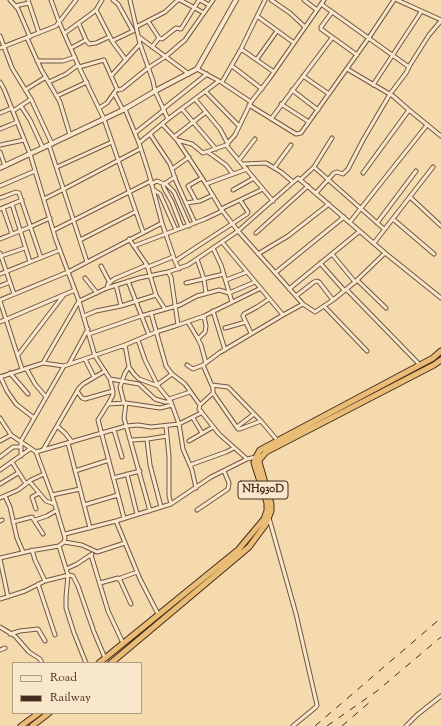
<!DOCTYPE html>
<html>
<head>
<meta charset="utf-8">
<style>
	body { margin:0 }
	#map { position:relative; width:441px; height:726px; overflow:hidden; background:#f5daae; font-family:"Sorts Mill Goudy",serif }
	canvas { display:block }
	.legend { position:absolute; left:12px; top:662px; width:130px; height:52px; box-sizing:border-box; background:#f8e7ca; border:1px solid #b09b85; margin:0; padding:5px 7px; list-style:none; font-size:12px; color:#452a1e }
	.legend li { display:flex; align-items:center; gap:8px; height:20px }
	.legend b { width:20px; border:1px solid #b09b85 }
</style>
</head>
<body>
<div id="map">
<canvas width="441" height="726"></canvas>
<ul class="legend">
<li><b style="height:5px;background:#f8e7ca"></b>Road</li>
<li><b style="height:5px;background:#452a1e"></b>Railway</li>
</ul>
</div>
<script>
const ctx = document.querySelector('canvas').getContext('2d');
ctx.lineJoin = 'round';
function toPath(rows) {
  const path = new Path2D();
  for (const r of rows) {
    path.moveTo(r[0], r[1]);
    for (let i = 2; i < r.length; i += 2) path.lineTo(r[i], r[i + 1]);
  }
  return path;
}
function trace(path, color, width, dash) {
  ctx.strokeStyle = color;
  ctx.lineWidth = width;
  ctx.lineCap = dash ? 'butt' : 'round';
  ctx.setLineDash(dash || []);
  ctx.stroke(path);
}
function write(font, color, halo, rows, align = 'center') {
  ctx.font = font + ' "Sorts Mill Goudy",serif';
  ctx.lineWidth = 3.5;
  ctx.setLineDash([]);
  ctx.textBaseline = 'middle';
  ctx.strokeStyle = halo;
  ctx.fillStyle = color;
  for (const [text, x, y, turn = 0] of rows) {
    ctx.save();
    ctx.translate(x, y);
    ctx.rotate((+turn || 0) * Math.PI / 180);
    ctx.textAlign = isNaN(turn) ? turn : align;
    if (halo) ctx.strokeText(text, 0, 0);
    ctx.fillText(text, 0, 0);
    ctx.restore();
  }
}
const minor = toPath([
	[10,0,18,9,30,37],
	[28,0,39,33],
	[51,0,59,22,79,67,104,119,143,232],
	[113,0,118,4,133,31],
	[130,0,140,44,153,81,155,91,168,119],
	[180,0,204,13],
	[200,0,209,5],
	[271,0,290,13,305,27],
	[304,0,317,10],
	[397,0,441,20],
	[321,4,409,67],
	[15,6,29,3],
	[96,10,112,41,126,60],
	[332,12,321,27,321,29,357,55],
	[257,16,294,43],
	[148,21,159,38,162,39,176,28,181,29,199,0],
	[79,24,86,40,89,44,96,43,109,37],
	[136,27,165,12,178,0],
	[65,33,91,14,96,10,102,0],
	[0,36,12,68,31,99,52,144],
	[139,37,189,74],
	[27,38,41,69,60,102,70,135],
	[112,41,133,31],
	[152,47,159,38],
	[0,48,56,26,76,0],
	[71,48,86,40],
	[241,49,274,72],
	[257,59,277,31],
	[37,61,63,61,75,57],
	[232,66,262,89],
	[79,67,104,60,117,89,119,90,122,89,148,68,165,57,185,40,213,0],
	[347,69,393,96,409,110,441,136],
	[111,76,140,44],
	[303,76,329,94],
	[0,82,4,89,30,154,56,240,79,301,95,356,110,379,112,387,113,395,108,404,98,420,124,518],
	[49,82,66,74,78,65],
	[221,82,251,102,235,135,226,145],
	[222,82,241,49,265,0],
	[373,85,421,12],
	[25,90,46,77],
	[292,90,318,110],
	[205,91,239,126],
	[114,93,123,110],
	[57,96,87,82],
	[195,99,220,129,228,144],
	[251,102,269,79,324,0],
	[281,104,309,122],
	[249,105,296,134,301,133,368,39,394,0],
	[21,106,30,120,43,148],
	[99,108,107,103,117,89],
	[125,109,139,143,149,174,162,223,175,261,179,269],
	[163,109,207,74],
	[182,109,216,149],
	[13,111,31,99],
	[0,113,12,108],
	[271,119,332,38],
	[162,124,177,140,206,184,221,209,238,231,303,304,283,315],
	[0,129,17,122],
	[135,133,164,110],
	[150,134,170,164,176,181,195,223],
	[174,137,206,112],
	[177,140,192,144,203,153,226,145,273,201],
	[139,143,168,119,219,81,197,69],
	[0,145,24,140],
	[49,145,87,262],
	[0,152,5,166],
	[208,152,226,165,233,174],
	[239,160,255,139],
	[243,164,266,163,281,172,293,182],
	[57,167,112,142],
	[314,167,384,229],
	[274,168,291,145],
	[172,169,189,157],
	[363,173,409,110],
	[300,180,314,167,332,138],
	[151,184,157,181,164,184,175,177],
	[163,184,164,188,172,202,182,228],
	[166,184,174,192,189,226],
	[206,184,247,169],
	[0,186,35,171],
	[154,190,160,194,176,230],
	[233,190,254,178],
	[316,193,334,173,337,172,343,174,348,169,363,140,390,94,406,73,410,65,429,35,441,21],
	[410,197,441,226],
	[0,198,16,192,19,193,41,258],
	[44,199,64,189,140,149],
	[196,201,188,186,202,178],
	[186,203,200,201,213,195],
	[12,204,30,262],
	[3,208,12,234],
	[0,209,22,200],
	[221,209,263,189],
	[393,219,434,254],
	[350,222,427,125],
	[377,223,416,171],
	[54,230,151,181],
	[256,233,308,186],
	[0,239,30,227,50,218],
	[129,239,147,265,156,295,165,309],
	[80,240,135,212],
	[374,243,433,167],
	[134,246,205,219,222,211],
	[213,248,221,265,232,302],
	[0,253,14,294],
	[258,254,288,236,329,204],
	[332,254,355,282],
	[1,256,25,248],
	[197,259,204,279,206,293],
	[175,261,247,214,248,212,240,200],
	[320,263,344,290],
	[101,266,110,283],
	[148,267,173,257],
	[168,272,171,277,178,325,204,316,206,326,205,332,198,339,201,345,206,363],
	[275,273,344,217],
	[0,274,60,250],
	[85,278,97,293],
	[226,280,247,272],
	[357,280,386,308],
	[128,281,149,335],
	[186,283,224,274],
	[116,285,121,306],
	[0,286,10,282],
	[107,288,108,284,114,279,147,265],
	[289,289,360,231],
	[346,289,420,365],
	[296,296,314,282,317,281,319,282,333,300],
	[0,300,68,272,162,223],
	[0,301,22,369],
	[303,304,315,312,333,300,355,282,385,253],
	[324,306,367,351],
	[213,311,225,350],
	[151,313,166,366,172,374,185,384,200,405],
	[84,316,96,311,121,306,156,295],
	[204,316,261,288],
	[0,322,75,290],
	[188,322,198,339],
	[225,328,246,322],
	[251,333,243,316,244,314,257,307,269,299],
	[89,334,141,316,180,305,197,296,219,290,229,293,255,282],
	[138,340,145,360,158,386,171,402,179,424,183,449,192,470,196,488],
	[125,345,129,367,134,374,139,379,158,386],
	[18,355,63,296],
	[85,359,94,377],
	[43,363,79,301,107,288,139,278,168,272,188,265,238,231,298,178,385,253,441,298],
	[69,364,88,329],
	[187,365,193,369,203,365,219,353,283,315,222,242],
	[203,365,213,388,213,393,200,405,199,409,219,434,247,459],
	[26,368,35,384,46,397],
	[10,373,28,394],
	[0,376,7,391,16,404,34,418],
	[0,377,43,363,64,366],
	[110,379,139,384,155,399,165,402,171,402],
	[157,385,172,374],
	[212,385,228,387,261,421],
	[77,391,82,398,85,399,113,391],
	[213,393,238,429,240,429,261,421,277,440],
	[169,399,190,392],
	[124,403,120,387,125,373,129,367],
	[126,403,124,418,150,511],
	[108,404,126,403,160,408,172,405],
	[0,418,11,435,36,452,52,495,65,538,64,542,59,546,30,551,0,558],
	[193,418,202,433],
	[57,426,65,433,72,442],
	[166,426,169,457,169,496,171,504],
	[237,427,254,414],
	[114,430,122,457],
	[132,440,148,439],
	[0,441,11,435],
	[189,441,213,427],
	[68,443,90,528],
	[43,450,79,388,83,384,105,371],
	[36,452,126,426,138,425,151,427,179,424,201,413],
	[21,456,21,441,64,366,125,345,156,332,178,325],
	[0,457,13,447,21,447],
	[12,462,26,484],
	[190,465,226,452,234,448],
	[0,470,30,449],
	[75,471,109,460],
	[127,474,137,514],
	[113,478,140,471],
	[30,482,46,501,55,504],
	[0,484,18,473],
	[52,495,80,489],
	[5,496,10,507,17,538,23,552],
	[0,498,18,490,31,480,44,474],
	[84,505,118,495],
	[161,507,150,465,147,440,148,439,167,436],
	[36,509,32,497,39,493],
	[197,510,228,489,229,483,224,471],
	[269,518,296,614,317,705,316,707,293,726],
	[35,520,47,516,57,510],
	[0,521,2,520],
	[116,521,140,579,158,614],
	[13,522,32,517,43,534],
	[65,534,116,521,171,504,211,477,247,459,256,457],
	[64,542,82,545,97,552,125,543],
	[59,546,68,575,66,597,66,608,74,633,86,663],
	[32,550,35,560,45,581],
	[91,555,108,611,123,643],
	[0,559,8,597],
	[66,569,77,564,92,554],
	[118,579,137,572],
	[100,583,118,578,120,580,131,604],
	[38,584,55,635],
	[0,599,25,591,45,581,69,575,73,576,78,586,94,632,105,658],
	[0,627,15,636,29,652,40,659,42,663],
	[10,634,20,631,38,629,45,641],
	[0,650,5,648],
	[406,726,417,715,441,696]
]);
const tertiary = toPath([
	[0,168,123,110,155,91,197,69,236,0]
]);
const trunk = toPath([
	[99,663,238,550,264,519,267,511,267,503,254,463,256,457,260,450,433,358,441,351],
	[111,663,249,547,266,524,271,511,271,504,259,462,260,459,266,452,434,365,441,360],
	[21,726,39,713],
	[32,726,49,713]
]);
trace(minor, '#715642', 5);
trace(tertiary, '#715642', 6);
trace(trunk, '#452a1e', 7);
trace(minor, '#f8e7ca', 3);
trace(tertiary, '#f8e7ca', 4);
trace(trunk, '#eabd77', 5);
trace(toPath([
	[315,726,441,618],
	[327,726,377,691,441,637],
	[342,726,371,701]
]), '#452a1e', 1, [7, 7]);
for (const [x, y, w] of [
	[263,490,50]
]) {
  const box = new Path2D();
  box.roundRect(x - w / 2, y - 9, w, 18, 3);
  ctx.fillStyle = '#f8e7ca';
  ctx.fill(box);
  trace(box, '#452a1e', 1);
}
write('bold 11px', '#452a1e', null, [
	["NH930D",263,490]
]);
</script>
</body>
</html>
